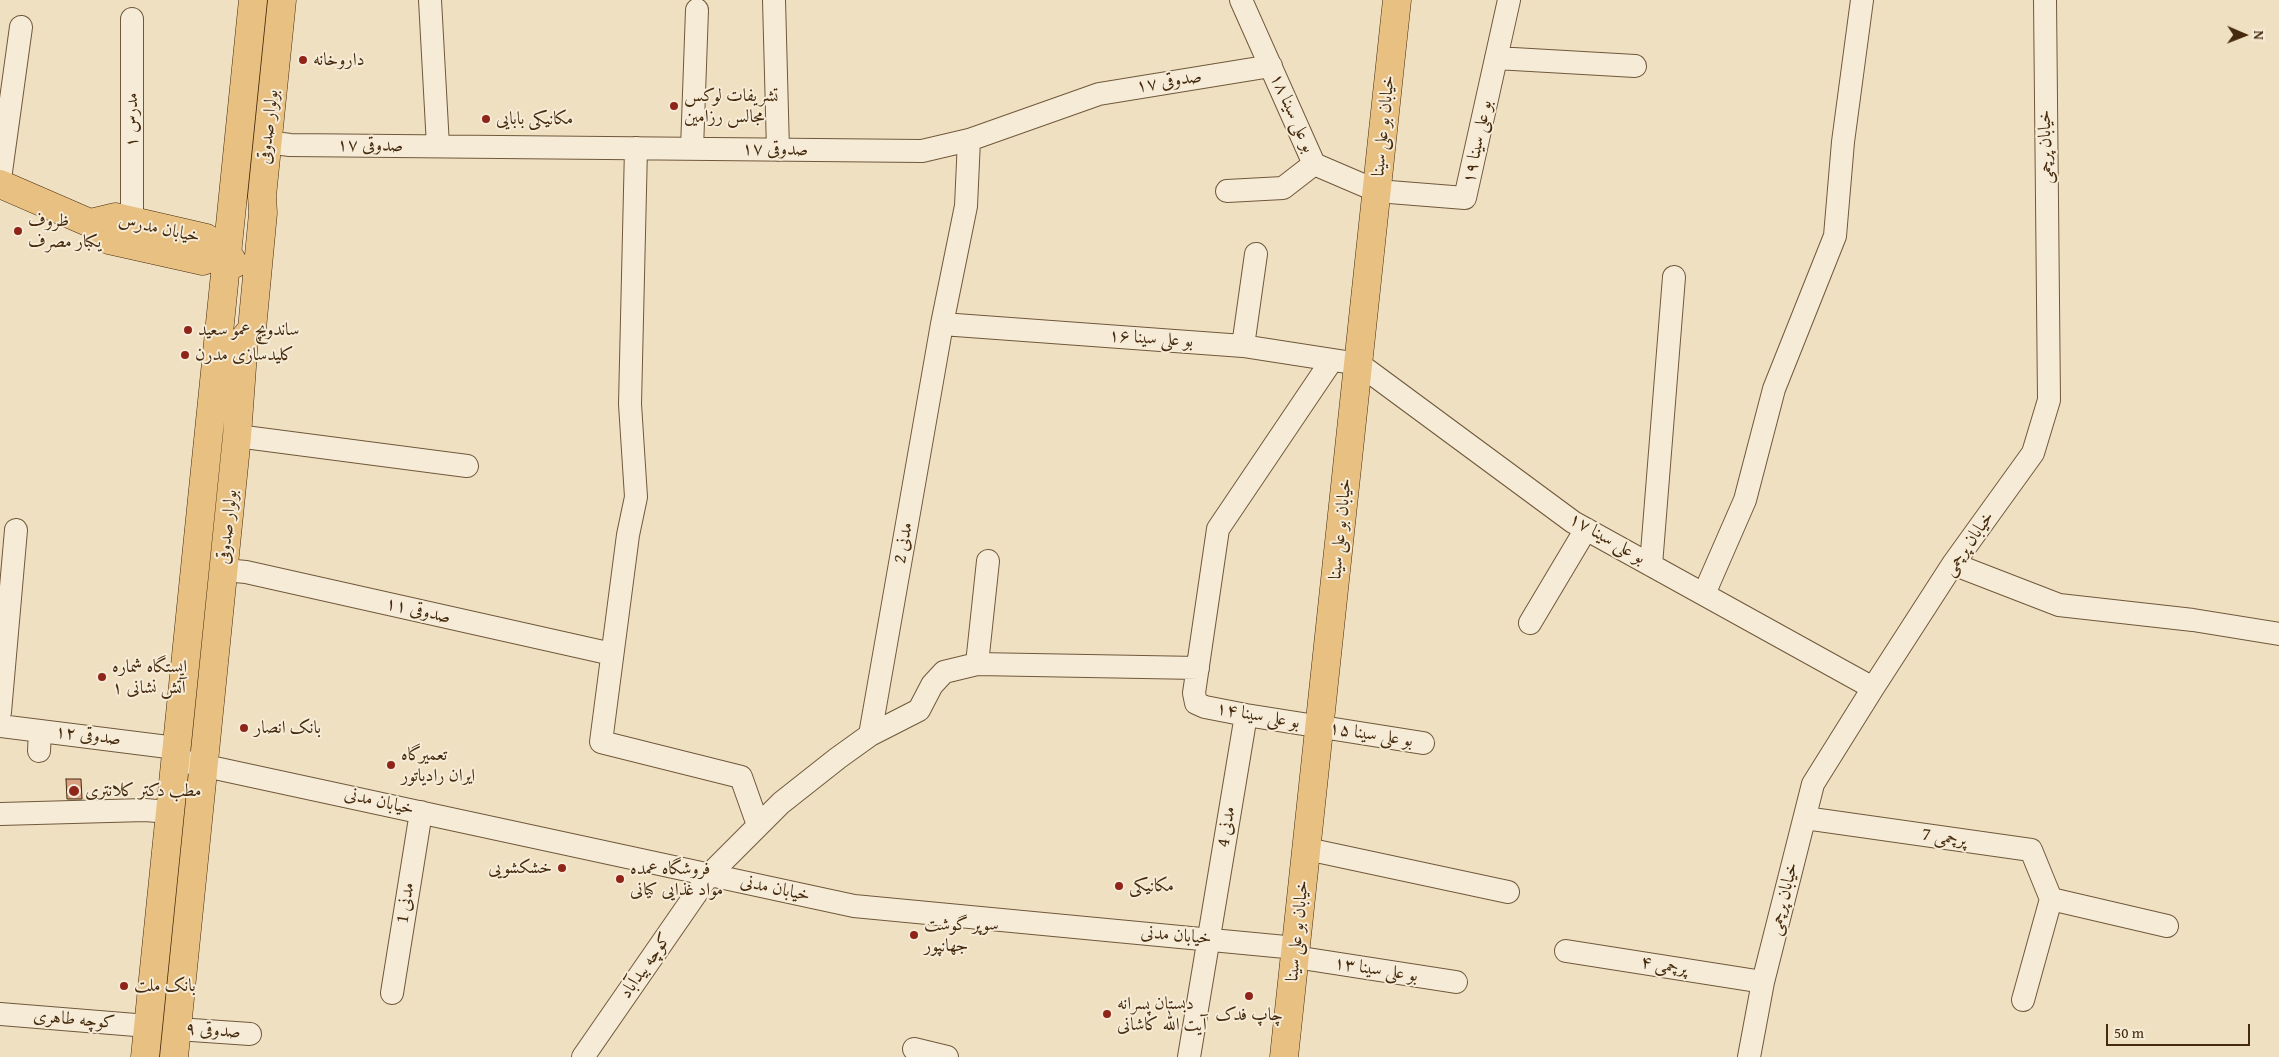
<!DOCTYPE html>
<html>
<head>
<meta charset="utf-8">
<style>
	body { margin:0 }
	#map { position:relative; width:2279px; height:1057px; overflow:hidden; background:#f0e0c2; font-family:"Gentium Book Plus",serif }
	canvas { display:block }
	.north { position:absolute; left:2219px; top:10px; width:50px; height:50px; -webkit-text-stroke:4px #f5ebd7; paint-order:stroke; rotate:91deg; font-size:14px; font-weight:700; line-height:20px; text-align:center; color:#452a0d }
	.north::after { content:''; display:block; margin:auto; width:18px; height:22px; background:#452a0d; clip-path:polygon(50% 0,100% 100%,50% 72%,0 100%) }
	.scale { position:absolute; left:2106px; top:1024px; width:144px; height:22px; box-sizing:border-box; border:2px solid #452a0d; border-top:0; padding-left:6px; font-size:15px; line-height:18px; white-space:nowrap; color:#452a0d; -webkit-text-stroke:4px #f5ebd7; paint-order:stroke }
</style>
</head>
<body>
<div id="map">
<canvas width="2279" height="1057"></canvas>
<div class="north">N</div>
<div class="scale">50 m</div>
</div>
<script>
const ctx = document.querySelector('canvas').getContext('2d');
ctx.lineJoin = 'round';
function fillPath(path, color) {
  ctx.fillStyle = color;
  ctx.fill(path, 'evenodd');
}
function toPath(rows) {
  const path = new Path2D();
  for (const r of rows) {
    path.moveTo(r[0], r[1]);
    for (let i = 2; i < r.length; i += 2) path.lineTo(r[i], r[i + 1]);
  }
  return path;
}
function trace(path, color, width, dash) {
  ctx.strokeStyle = color;
  ctx.lineWidth = width;
  ctx.lineCap = dash ? 'butt' : 'round';
  ctx.setLineDash(dash || []);
  ctx.stroke(path);
}
function write(font, color, halo, rows, align = 'center') {
  ctx.font = font + ' "Gentium Book Plus",Amiri,serif';
  ctx.lineWidth = 4;
  ctx.setLineDash([]);
  ctx.textBaseline = 'middle';
  ctx.strokeStyle = halo;
  ctx.fillStyle = color;
  for (const [text, x, y, turn = 0] of rows) {
    ctx.save();
    ctx.translate(x, y);
    ctx.rotate((+turn || 0) * Math.PI / 180);
    ctx.textAlign = isNaN(turn) ? turn : align;
    if (halo) ctx.strokeText(text, 0, 0);
    ctx.fillText(text, 0, 0);
    ctx.restore();
  }
}
const building = toPath([
	[66,779,81,779,82,799,67,799,66,779]
]);
fillPath(building, '#d8a282');
trace(building, '#452a0d', 1);
const minor = toPath([
	[430,0,438,146],
	[774,0,778,150],
	[1241,0,1314,164,1377,191,1465,198,1509,0],
	[1496,58,1635,66],
	[267,142,290,145,922,151,969,140,1099,94,1271,66],
	[636,148,630,404,636,497,628,535,601,742,741,777,758,825],
	[692,149,697,10],
	[0,179,21,27],
	[1227,191,1283,188,1314,164],
	[132,221,132,19],
	[942,324,1243,346,1359,364,1573,522,1873,688],
	[1243,346,1256,254],
	[1332,360,1218,529,1194,693,1196,703,1205,707,1246,715,1423,743],
	[237,436,467,466],
	[1953,564,2059,605,2193,620,2279,634],
	[1651,565,1674,277],
	[224,570,246,572,612,654],
	[1704,594,1745,500,1774,389,1835,236,1843,142,1862,0],
	[1530,623,1586,529],
	[977,664,988,561],
	[0,712,16,530],
	[0,726,176,748],
	[870,735,919,710,932,685,944,672,977,664,1198,668],
	[39,751,40,731],
	[187,762,854,906,1296,948],
	[0,814,145,810,170,812],
	[1805,818,2031,850,2051,899],
	[1307,849,1508,892],
	[2051,899,2167,926],
	[1566,951,1763,982],
	[1295,957,1456,982],
	[392,993,421,812],
	[2023,1000,2051,899],
	[0,1014,148,1026],
	[177,1029,250,1034],
	[914,1049,947,1057],
	[583,1057,709,875,781,803,838,758,870,735,942,324,966,206,969,140],
	[1189,1057,1246,715],
	[1749,1057,1763,982,1813,784,1873,688,1953,564,2033,453,2049,400,2045,0]
]);
const major = toPath([
	[0,184,90,223,109,240,203,261,227,252],
	[90,223,115,217,206,238,227,252,234,264],
	[145,1057,253,0],
	[174,1057,237,436,244,339,252,329,263,213,262,196,282,0],
	[1284,1057,1397,0]
]);
trace(minor, '#70583a', 24);
trace(major, '#452a0d', 29);
trace(minor, '#f5ebd7', 22);
trace(major, '#e8c081', 28);
for (const [x, y, r, color] of [
	[303,60,5,"#8f2418"],
	[674,106,5,"#8f2418"],
	[486,119,5,"#8f2418"],
	[18,231,5,"#8f2418"],
	[188,330,5,"#8f2418"],
	[185,355,5,"#8f2418"],
	[102,677,5,"#8f2418"],
	[244,728,5,"#8f2418"],
	[391,765,5,"#8f2418"],
	[74,791,6,"#8f2418"],
	[562,868,5,"#8f2418"],
	[620,879,5,"#8f2418"],
	[1119,886,5,"#8f2418"],
	[914,935,5,"#8f2418"],
	[124,986,5,"#8f2418"],
	[1249,996,5,"#8f2418"],
	[1107,1014,5,"#8f2418"]
]) {
  const dot = new Path2D();
  dot.arc(x, y, r, 0, 2 * Math.PI);
  ctx.fillStyle = color;
  ctx.fill(dot);
  trace(dot, '#f5ebd7', 2);
}
write('18px', '#452a0d', '#f5ebd7', [
	["داروخانه",313,60],
	["تشریفات لوکس",684,96],
	["مجالس رزامین",684,117],
	["مکانیکی بابایی",496,119],
	["ظروف",28,221],
	["یکبار مصرف",28,242],
	["ساندویچ عمو سعید",198,330],
	["کلیدسازی مدرن",195,355],
	["ایستگاه شماره",112,667],
	["۱ آتش نشانی",112,688],
	["بانک انصار",254,728],
	["تعمیرگاه",401,755],
	["ایران رادیاتور",401,776],
	["مطب دکتر کلانتری",85,791],
	["خشکشویی",552,868,"right"],
	["فروشگاه عمده",630,869],
	["مواد غذایی کیانی",630,890],
	["مکانیکی",1129,886],
	["سوپر گوشت",924,925],
	["جهانپور",924,946],
	["بانک ملت",134,986],
	["دبستان پسرانه",1117,1004],
	["آیت الله کاشانی",1117,1025],
	["چاپ فدک",1249,1015,"center"]
], 'left');
write('18px', '#452a0d', '#f5ebd7', [
	["صدوقی ۱۷",1169,82,-9],
	["بو علی سینا ۱۸",1292,113,66],
	["مدرس ۱",132,120,-90],
	["خیابان بو علی سینا",1384,126,-84],
	["بولوار صدوقی",269,127,-84],
	["بو علی سینا ۱۹",1478,142,-78],
	["صدوقی ۱۷",370,146,1],
	["خیابان پرچمی",2046,147,-91],
	["صدوقی ۱۷",775,150,1],
	["خیابان مدرس",159,229,12],
	["بو علی سینا ۱۶",1151,339,4],
	["بولوار صدوقی",228,527,-84],
	["خیابان بو علی سینا",1341,529,-84],
	["بو علی سینا ۱۷",1607,539,30],
	["مدنی 2",904,543,-80],
	["خیابان پرچمی",1969,544,-55],
	["صدوقی ۱۱",418,611,13],
	["بو علی سینا ۱۴",1258,716,10],
	["بو علی سینا ۱۵",1371,735,9],
	["صدوقی ۱۲",88,736,7],
	["خیابان مدنی",379,802,13],
	["مدنی 4",1227,827,-81],
	["پرچمی 7",1944,838,8],
	["خیابان مدنی",775,889,12],
	["خیابان پرچمی",1784,899,-76],
	["مدنی 1",406,903,-81],
	["خیابان بو علی سینا",1298,931,-84],
	["خیابان مدنی",1176,936,5],
	["کوچه بیدآباد",646,966,-55],
	["پرچمی ۴",1664,966,9],
	["بو علی سینا ۱۳",1376,970,9],
	["کوچه طاهری",74,1020,5],
	["صدوقی ۹",213,1031,4]
]);
</script>
</body>
</html>
